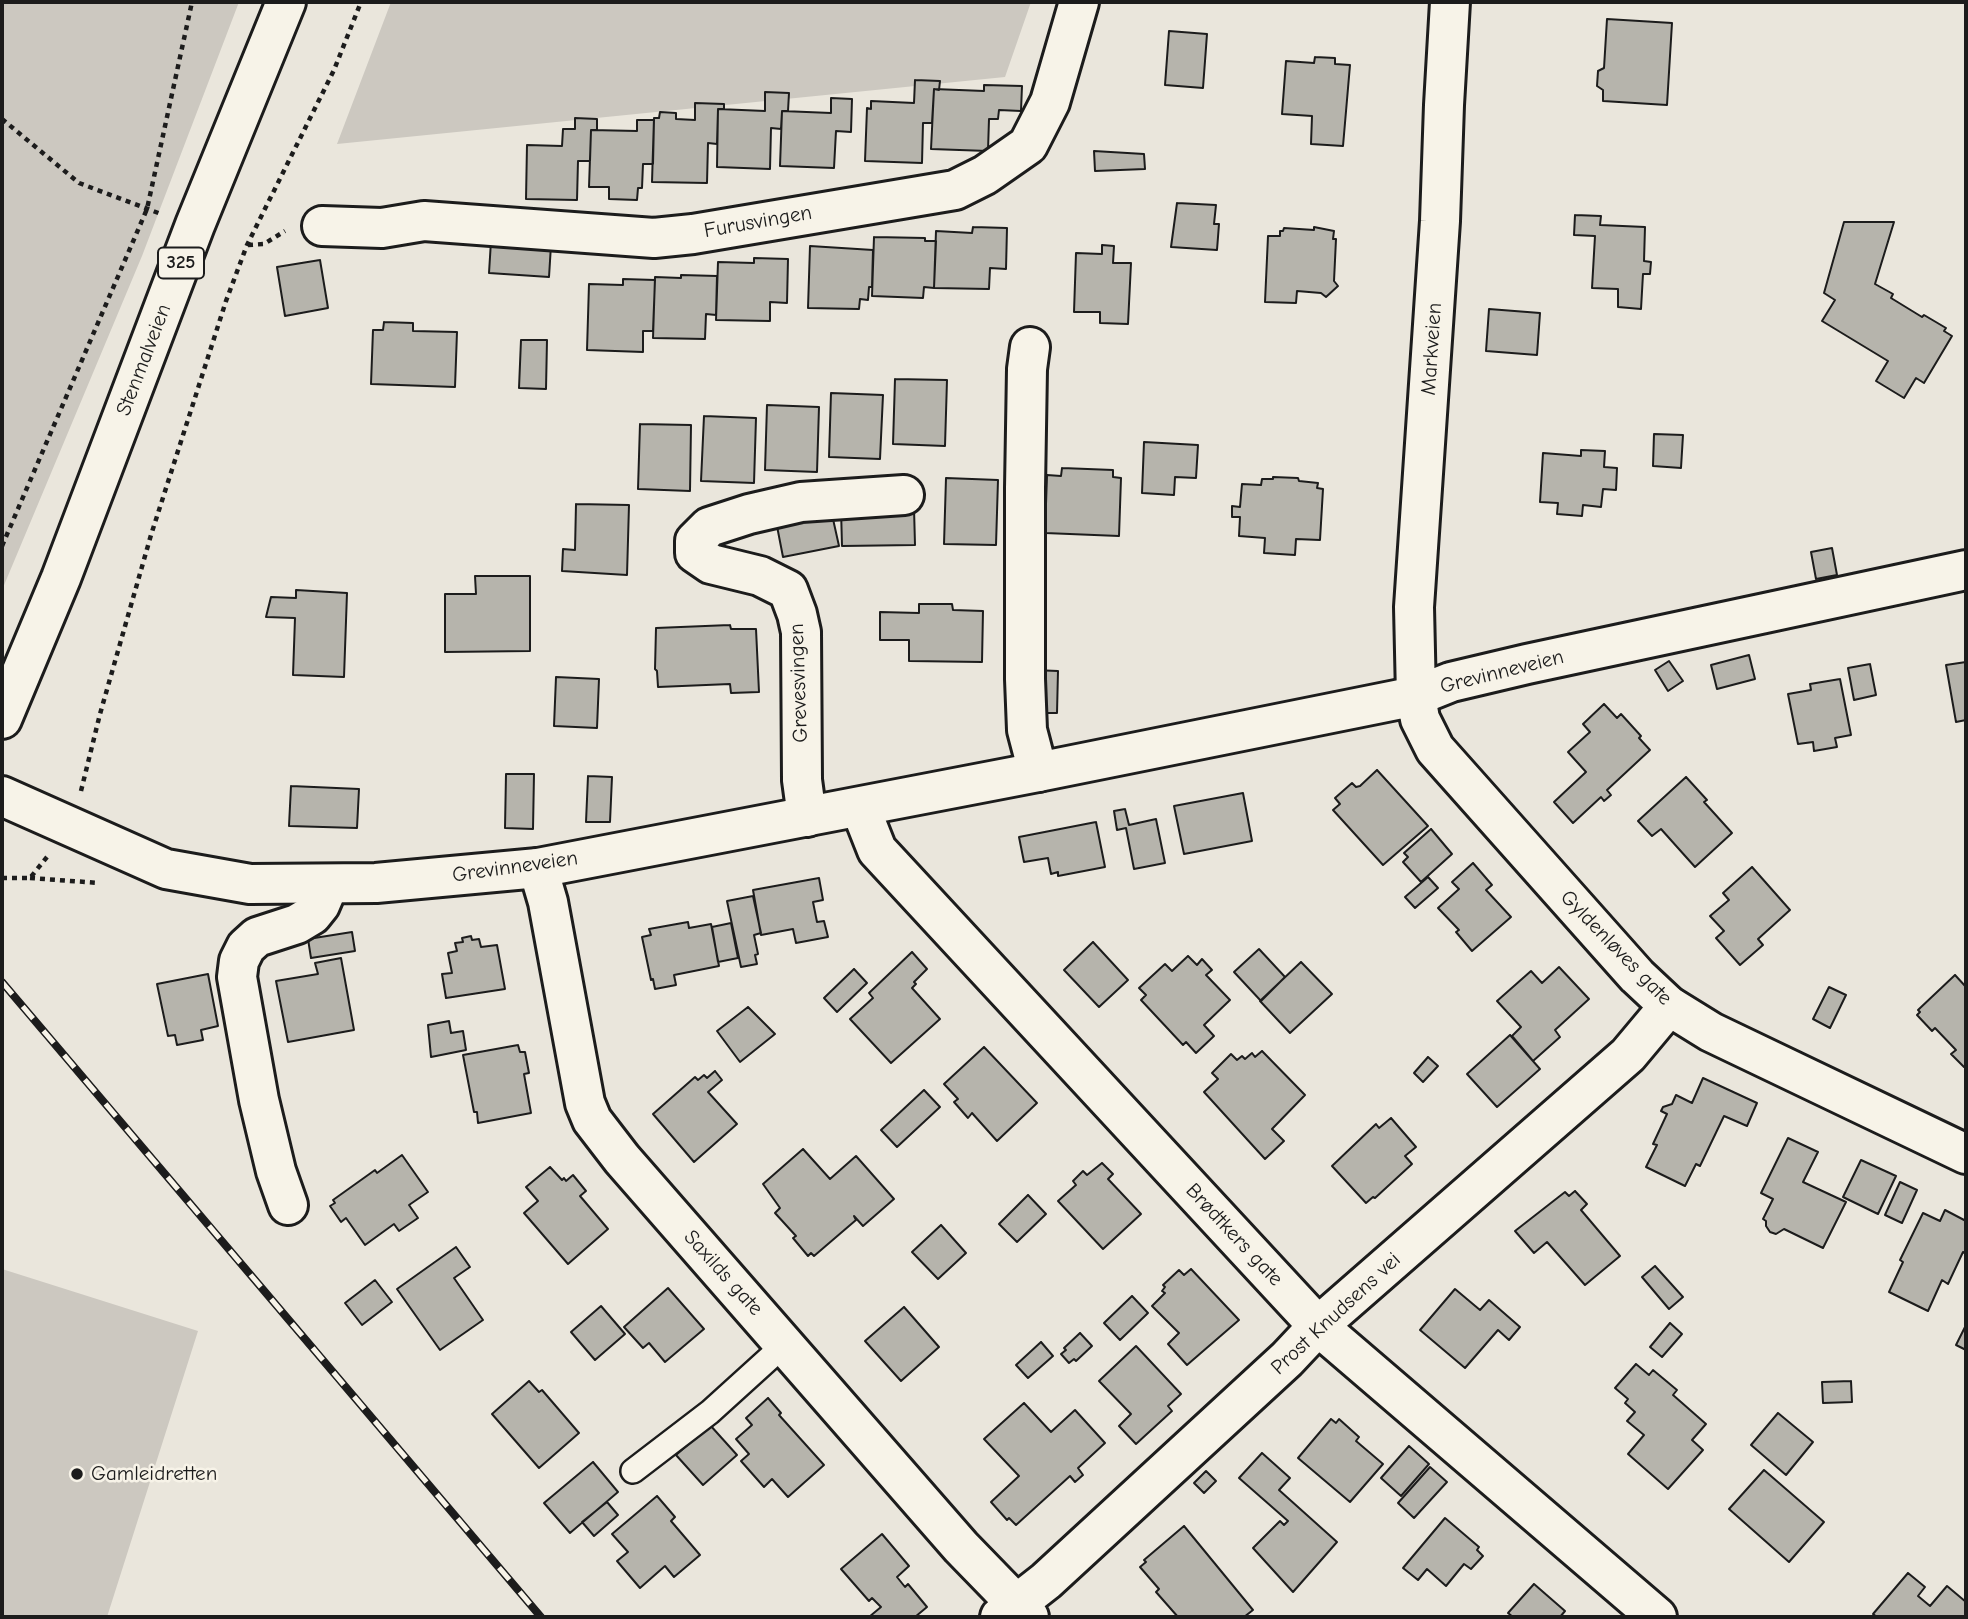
<!DOCTYPE html>
<html>
<head>
<meta charset="utf-8">
<style>
	body { margin:0 }
	#map { position:relative; width:1968px; height:1619px; overflow:hidden; background:#eae6dc; font-family:"Comic Neue",sans-serif }
	canvas { display:block }
	.frame { position:absolute; inset:0; border:4px solid #1c1c1c; pointer-events:none }
</style>
</head>
<body>
<div id="map">
<canvas width="1968" height="1619"></canvas>
<div class="frame"></div>
</div>
<script>
const ctx = document.querySelector('canvas').getContext('2d');
ctx.lineJoin = 'round';
function fillPath(path, color) {
  ctx.fillStyle = color;
  ctx.fill(path, 'evenodd');
}
function toPath(rows) {
  const path = new Path2D();
  for (const r of rows) {
    path.moveTo(r[0], r[1]);
    for (let i = 2; i < r.length; i += 2) path.lineTo(r[i], r[i + 1]);
  }
  return path;
}
function trace(path, color, width, dash) {
  ctx.strokeStyle = color;
  ctx.lineWidth = width;
  ctx.lineCap = dash ? 'butt' : 'round';
  ctx.setLineDash(dash || []);
  ctx.stroke(path);
}
function write(font, color, halo, rows, align = 'center') {
  ctx.font = font + ' "Comic Neue",sans-serif';
  ctx.lineWidth = 5;
  ctx.setLineDash([]);
  ctx.textBaseline = 'middle';
  ctx.strokeStyle = halo;
  ctx.fillStyle = color;
  for (const [text, x, y, turn = 0] of rows) {
    ctx.save();
    ctx.translate(x, y);
    ctx.rotate((+turn || 0) * Math.PI / 180);
    ctx.textAlign = isNaN(turn) ? turn : align;
    if (halo) ctx.strokeText(text, 0, 0);
    ctx.fillText(text, 0, 0);
    ctx.restore();
  }
}
fillPath(toPath([
	[2,2,239,2,142,256,2,590],
	[391,2,1031,2,1005,77,337,144],
	[2,1269,198,1331,107,1617,2,1617]
]), '#ccc8c0');
const building = toPath([
	[1607,19,1672,23,1667,105,1603,101,1603,90,1597,86,1598,71,1604,68,1607,19],
	[1169,31,1207,34,1203,88,1165,85,1169,31],
	[1315,57,1335,58,1335,64,1350,65,1343,146,1311,144,1312,116,1282,114,1286,61,1314,63,1315,57],
	[915,80,940,81,939,90,934,89,932,123,923,123,922,163,865,161,867,108,871,109,871,101,914,103,915,80],
	[984,85,1022,86,1021,111,999,110,998,119,989,119,988,151,931,149,934,89,984,91,984,85],
	[765,92,789,93,788,111,782,111,781,129,771,128,770,169,717,167,718,109,765,111,765,92],
	[831,98,852,99,851,132,836,131,834,168,780,166,782,111,831,113,831,98],
	[695,103,724,104,724,109,718,109,717,144,708,143,707,183,652,182,654,118,659,118,660,112,676,113,676,119,695,120,695,103],
	[575,118,597,119,597,130,591,130,590,161,578,161,577,200,526,199,527,145,562,146,563,129,575,129,575,118],
	[637,120,654,120,653,164,643,164,642,188,638,188,637,200,609,199,609,187,589,187,591,130,637,131,637,120],
	[1094,151,1144,154,1145,169,1095,171,1094,151],
	[1177,203,1216,205,1214,224,1219,224,1217,250,1171,247,1177,203],
	[1575,215,1601,216,1600,225,1645,227,1644,261,1651,262,1650,274,1643,274,1641,309,1618,307,1618,289,1592,288,1595,236,1574,235,1575,215],
	[1844,222,1894,222,1875,284,1893,294,1891,298,1922,317,1924,315,1946,328,1944,331,1952,336,1924,383,1916,378,1904,398,1876,381,1888,361,1822,321,1835,300,1824,293,1844,222],
	[973,227,1007,228,1006,269,990,268,989,289,934,288,936,231,972,233,973,227],
	[1314,227,1334,231,1333,239,1336,239,1334,281,1338,286,1326,297,1321,293,1297,291,1296,303,1265,302,1268,236,1280,236,1280,231,1283,231,1284,228,1314,230,1314,227],
	[874,237,925,238,925,241,936,241,934,288,924,287,923,298,872,296,874,237],
	[491,241,551,245,549,277,489,273,491,241],
	[1102,245,1114,246,1113,263,1131,263,1128,324,1100,323,1100,312,1074,312,1076,253,1102,254,1102,245],
	[810,246,873,250,872,287,869,287,868,300,860,299,859,309,808,308,810,246],
	[754,258,788,259,787,303,770,302,770,321,716,320,718,262,754,263,754,258],
	[320,260,328,308,285,316,277,267,320,260],
	[681,275,717,276,716,315,706,314,705,339,653,338,655,277,681,278,681,275],
	[623,279,655,280,653,331,643,331,643,352,587,350,589,284,623,285,623,279],
	[1489,309,1540,313,1537,355,1486,351,1489,309],
	[384,322,413,323,413,331,457,332,455,387,371,384,373,330,383,330,384,322],
	[521,340,547,340,546,389,519,388,521,340],
	[895,379,947,380,945,446,893,444,895,379],
	[831,393,883,395,880,459,829,457,831,393],
	[767,405,819,407,817,472,765,470,767,405],
	[704,416,756,418,754,483,701,481,704,416],
	[640,424,691,425,690,491,638,489,640,424],
	[1654,434,1683,435,1681,468,1653,466,1654,434],
	[1144,442,1198,445,1196,478,1175,477,1174,495,1142,493,1144,442],
	[1581,450,1605,451,1604,467,1617,468,1616,490,1603,489,1601,507,1583,505,1582,516,1557,514,1558,503,1540,502,1543,453,1581,456,1581,450],
	[1062,468,1113,470,1113,477,1121,478,1119,536,1045,533,1047,475,1061,476,1062,468],
	[1273,477,1298,478,1299,481,1318,483,1317,488,1323,489,1320,540,1296,539,1295,555,1264,553,1265,538,1239,536,1240,517,1232,517,1232,506,1240,507,1242,484,1261,485,1262,479,1273,479,1273,477],
	[946,478,998,480,996,545,944,544,946,478],
	[576,504,629,505,627,575,562,571,563,549,575,550,576,504],
	[914,508,915,545,842,546,841,509,914,508],
	[831,510,839,546,783,557,776,521,831,510],
	[1832,548,1837,575,1816,579,1811,552,1832,548],
	[475,576,530,576,530,651,445,652,445,594,476,594,475,576],
	[296,590,347,593,344,677,293,675,295,618,266,617,271,597,296,598,296,590],
	[919,604,952,604,953,610,983,611,982,662,909,661,909,640,880,640,880,612,919,613,919,604],
	[730,625,731,629,756,629,759,692,731,693,730,684,658,687,657,671,655,669,656,628,730,625],
	[1749,655,1755,679,1717,689,1711,665,1749,655],
	[1669,661,1683,681,1668,691,1655,670,1669,661],
	[1966,662,1966,720,1956,722,1946,665,1966,662],
	[1870,664,1876,695,1854,700,1848,668,1870,664],
	[1033,670,1058,671,1057,713,1033,713,1033,670],
	[556,677,599,679,597,728,554,726,556,677],
	[1840,679,1851,735,1835,738,1837,747,1814,751,1813,742,1798,744,1788,694,1811,690,1810,684,1840,679],
	[1604,704,1617,718,1621,714,1641,736,1639,738,1650,750,1607,790,1611,795,1604,801,1601,797,1573,823,1554,802,1586,772,1568,752,1590,732,1583,724,1604,704],
	[1377,770,1428,826,1383,865,1333,810,1340,804,1335,798,1352,783,1356,787,1360,786,1377,770],
	[506,774,534,774,533,829,505,828,506,774],
	[588,776,612,777,610,822,586,822,588,776],
	[1686,777,1707,800,1704,802,1732,833,1695,867,1661,829,1652,836,1638,821,1686,777],
	[291,786,359,789,357,828,289,826,291,786],
	[1243,793,1252,841,1184,854,1174,806,1243,793],
	[1125,809,1129,825,1156,819,1165,863,1134,869,1126,828,1117,830,1114,811,1125,809],
	[1096,822,1105,867,1058,876,1058,872,1051,874,1048,858,1024,862,1019,837,1096,822],
	[1431,829,1452,854,1421,882,1403,862,1408,857,1404,853,1431,829],
	[1473,863,1492,885,1486,890,1511,917,1472,951,1456,932,1459,930,1438,908,1459,889,1452,882,1473,863],
	[1752,867,1790,910,1758,939,1763,945,1740,965,1716,938,1724,931,1710,916,1729,900,1723,893,1752,867],
	[1428,877,1438,888,1415,908,1405,897,1428,877],
	[819,878,823,900,813,902,817,922,824,921,828,937,796,943,793,929,761,935,753,890,819,878],
	[753,896,761,933,754,935,758,954,755,955,757,964,741,967,727,901,753,896],
	[688,922,689,928,711,924,719,966,674,975,676,985,655,989,653,979,651,980,642,937,651,935,649,929,688,922],
	[731,923,738,958,718,962,712,927,731,923],
	[352,932,355,951,311,958,308,939,352,932],
	[471,936,472,940,479,939,481,947,497,945,505,989,446,998,442,974,452,973,448,953,457,951,455,943,463,942,462,938,471,936],
	[1093,942,1128,980,1099,1007,1064,970,1093,942],
	[1259,949,1285,977,1261,1001,1234,972,1259,949],
	[912,952,927,969,914,982,916,984,912,988,940,1019,891,1063,850,1019,873,998,869,993,912,952],
	[1188,956,1197,965,1202,959,1212,970,1206,975,1230,1000,1204,1025,1214,1036,1196,1053,1186,1042,1183,1045,1141,1000,1146,995,1139,988,1165,964,1172,971,1188,956],
	[341,958,354,1030,288,1042,276,981,318,974,315,963,341,958],
	[1301,962,1332,994,1290,1033,1260,1001,1301,962],
	[1559,967,1589,999,1555,1030,1560,1037,1533,1061,1512,1036,1521,1027,1497,1001,1531,971,1542,983,1559,967],
	[854,969,867,983,837,1012,824,998,854,969],
	[208,974,218,1026,201,1030,203,1040,177,1045,175,1035,168,1036,157,984,208,974],
	[1955,975,1966,987,1966,1065,1964,1067,1951,1054,1956,1050,1935,1028,1932,1031,1917,1015,1920,1012,1918,1010,1955,975],
	[1829,987,1846,995,1830,1028,1813,1019,1829,987],
	[748,1007,775,1034,740,1062,717,1031,748,1007],
	[449,1021,451,1033,463,1031,466,1050,431,1057,428,1025,449,1021],
	[1510,1035,1540,1069,1497,1107,1467,1074,1510,1035],
	[518,1045,520,1052,525,1052,529,1073,524,1074,531,1113,478,1123,477,1112,474,1112,463,1055,518,1045],
	[984,1047,1037,1103,997,1141,972,1113,968,1118,954,1102,958,1099,944,1084,984,1047],
	[1262,1051,1305,1095,1272,1129,1284,1141,1265,1159,1204,1092,1218,1079,1212,1073,1231,1054,1237,1060,1242,1056,1245,1059,1252,1053,1255,1057,1262,1051],
	[1428,1057,1438,1066,1423,1082,1414,1073,1428,1057],
	[715,1071,722,1080,708,1092,737,1124,694,1162,653,1114,695,1077,698,1080,704,1075,707,1078,715,1071],
	[1703,1078,1757,1103,1747,1126,1724,1116,1700,1166,1696,1164,1685,1186,1646,1167,1657,1145,1653,1144,1667,1114,1661,1111,1663,1107,1672,1104,1676,1095,1692,1103,1703,1078],
	[924,1090,940,1107,897,1147,881,1130,924,1090],
	[1391,1118,1416,1147,1405,1156,1412,1164,1375,1198,1373,1197,1366,1203,1332,1166,1376,1124,1379,1128,1391,1118],
	[1788,1138,1818,1152,1803,1182,1846,1202,1823,1248,1784,1229,1776,1234,1770,1232,1766,1226,1766,1221,1763,1219,1773,1199,1761,1193,1788,1138],
	[803,1149,830,1179,856,1156,894,1199,863,1226,854,1216,856,1220,814,1256,811,1253,808,1256,793,1238,796,1236,775,1213,780,1208,763,1184,803,1149],
	[402,1155,428,1192,409,1205,418,1218,399,1231,394,1224,365,1245,346,1218,341,1222,330,1206,335,1203,333,1200,375,1170,377,1173,402,1155],
	[1861,1160,1896,1176,1878,1214,1843,1197,1861,1160],
	[1102,1163,1113,1174,1108,1179,1141,1214,1103,1249,1058,1201,1076,1185,1073,1181,1083,1171,1087,1175,1102,1163],
	[550,1167,562,1180,564,1178,566,1181,573,1175,586,1191,580,1196,608,1229,568,1264,524,1213,538,1201,526,1187,550,1167],
	[1900,1182,1917,1190,1902,1223,1885,1215,1900,1182],
	[1575,1191,1587,1204,1581,1210,1620,1256,1585,1285,1547,1242,1534,1253,1515,1231,1565,1192,1569,1196,1575,1191],
	[1028,1195,1046,1214,1017,1242,999,1224,1028,1195],
	[1945,1210,1966,1221,1966,1253,1963,1252,1948,1284,1942,1280,1928,1311,1889,1292,1903,1262,1900,1260,1923,1213,1940,1221,1945,1210],
	[941,1225,966,1253,938,1279,912,1252,941,1225],
	[456,1247,470,1267,454,1278,483,1320,440,1350,397,1289,456,1247],
	[1655,1266,1683,1297,1669,1309,1642,1277,1655,1266],
	[1191,1269,1239,1320,1187,1365,1168,1344,1179,1333,1152,1306,1165,1293,1162,1291,1165,1287,1163,1285,1179,1270,1184,1275,1191,1269],
	[375,1280,392,1302,362,1325,345,1303,375,1280],
	[668,1288,704,1329,665,1362,649,1343,643,1348,624,1327,668,1288],
	[1455,1289,1480,1310,1489,1300,1520,1327,1509,1340,1498,1330,1465,1368,1420,1330,1455,1289],
	[1132,1296,1148,1313,1120,1340,1104,1323,1132,1296],
	[601,1306,625,1334,595,1360,571,1332,601,1306],
	[904,1307,939,1347,901,1381,865,1341,904,1307],
	[1670,1323,1682,1334,1662,1357,1650,1347,1670,1323],
	[1966,1325,1966,1350,1956,1345,1966,1325],
	[1080,1333,1092,1346,1076,1361,1074,1359,1069,1363,1061,1354,1066,1350,1064,1348,1080,1333],
	[1041,1342,1053,1356,1028,1378,1016,1365,1041,1342],
	[1136,1346,1181,1394,1168,1406,1172,1411,1136,1444,1119,1426,1131,1414,1099,1381,1136,1346],
	[1636,1364,1649,1375,1653,1370,1677,1390,1673,1395,1706,1424,1692,1440,1703,1450,1668,1489,1628,1454,1644,1435,1627,1421,1635,1412,1625,1403,1628,1399,1615,1388,1636,1364],
	[529,1381,539,1392,542,1390,579,1433,539,1468,492,1414,529,1381],
	[1851,1381,1852,1402,1823,1403,1822,1382,1851,1381],
	[768,1398,781,1413,779,1415,824,1465,788,1497,772,1479,764,1487,741,1461,749,1454,736,1439,752,1425,746,1418,768,1398],
	[1024,1403,1051,1432,1075,1410,1105,1443,1078,1468,1083,1475,1075,1482,1070,1476,1016,1525,1009,1518,1007,1520,991,1502,1019,1476,984,1439,1024,1403],
	[1778,1413,1813,1442,1786,1475,1751,1445,1778,1413],
	[1331,1419,1336,1423,1339,1419,1359,1437,1356,1441,1383,1464,1350,1502,1298,1458,1331,1419],
	[710,1425,737,1455,703,1485,676,1455,710,1425],
	[1409,1446,1429,1464,1401,1496,1381,1478,1409,1446],
	[1262,1453,1290,1478,1279,1490,1337,1542,1293,1592,1253,1548,1280,1521,1284,1525,1288,1521,1239,1478,1262,1453],
	[593,1462,618,1492,570,1533,544,1503,593,1462],
	[1430,1467,1447,1482,1414,1518,1398,1503,1430,1467],
	[1764,1470,1824,1522,1789,1562,1729,1509,1764,1470],
	[1206,1471,1216,1481,1204,1493,1194,1483,1206,1471],
	[657,1496,675,1517,671,1521,700,1555,674,1577,665,1566,640,1588,617,1561,628,1552,612,1534,657,1496],
	[607,1502,618,1515,594,1536,582,1522,607,1502],
	[1445,1518,1479,1547,1477,1550,1483,1556,1471,1569,1464,1564,1446,1586,1427,1569,1418,1580,1403,1568,1445,1518],
	[1184,1526,1253,1610,1244,1617,1178,1617,1156,1592,1159,1589,1140,1567,1146,1562,1144,1560,1184,1526],
	[882,1534,909,1566,897,1577,905,1587,908,1584,927,1607,915,1617,869,1617,881,1607,872,1598,869,1601,841,1569,882,1534],
	[1908,1573,1925,1587,1918,1596,1930,1606,1947,1586,1966,1602,1966,1617,1877,1617,1873,1614,1908,1573],
	[1534,1584,1565,1611,1560,1617,1513,1617,1508,1613,1534,1584]
]);
fillPath(building, '#b6b4ac');
trace(building, '#1c1c1c', 2);
const lane = toPath([
	[633,1471,710,1412,785,1344]
]);
const street = toPath([
	[1450,2,1444,105,1440,221,1414,607,1416,696,1451,682,1527,664,1966,570],
	[322,226,382,228,424,221,654,238,693,234,955,190,985,175,1028,145,1050,102,1079,2],
	[1030,347,1027,369,1025,488,1025,679,1027,730,1038,772],
	[860,807,877,850,1318,1326,1657,1617],
	[807,817,802,780,801,632,797,614,788,590,760,576,711,564,695,553,695,541,709,527,749,514,801,502,904,495],
	[538,868,548,902,585,1103,592,1120,622,1159,961,1547,1029,1617],
	[288,1205,276,1171,259,1100,237,977,239,961,246,947,257,937,297,924,312,915,320,905,329,884],
	[1000,1617,1046,1581,1287,1359,1318,1326,1628,1055,1669,1006]
]);
const secondary = toPath([
	[2,796,166,869,250,884,376,883,538,868,1038,772,1416,696,1420,719,1435,749,1637,976,1669,1006,1711,1032,1966,1154]
]);
const primary = toPath([
	[2,719,61,578,195,225,286,2]
]);
trace(lane, '#1c1c1c', 28);
trace(street, '#1c1c1c', 44);
trace(secondary, '#1c1c1c', 44);
trace(primary, '#1c1c1c', 44);
trace(toPath([
	[2,119,79,183,161,214],
	[248,245,264,244,285,231],
	[2,546,147,209,192,2],
	[81,791,100,714,151,535,226,301,247,245,334,70,361,2],
	[2,878,30,878,47,857],
	[30,878,99,883]
]), '#1c1c1c', 4.5, [5, 5]);
trace(lane, '#f7f3e8', 23);
trace(street, '#f7f3e8', 38);
trace(secondary, '#f7f3e8', 38);
trace(primary, '#f7f3e8', 38);
const rail = toPath([
	[2,982,541,1617]
]);
trace(rail, '#1c1c1c', 8);
trace(rail, '#f7f3e8', 5, [16]);
for (const [x, y, r, color] of [
	[77,1474,7,"#1c1c1c"]
]) {
  const dot = new Path2D();
  dot.arc(x, y, r, 0, 2 * Math.PI);
  ctx.fillStyle = color;
  ctx.fill(dot);
  trace(dot, '#f7f3e8', 2.5);
}
for (const [x, y, w] of [
	[181,263,46]
]) {
  const box = new Path2D();
  box.roundRect(x - w / 2, y - 15.5, w, 31, 5);
  ctx.fillStyle = '#f7f3e8';
  ctx.fill(box);
  trace(box, '#1c1c1c', 2);
}
write('bold 19px', '#1c1c1c', null, [
	["325",181,263]
]);
write('21px', '#1c1c1c', '#f7f3e8', [
	["Furusvingen",758,222,-10],
	["Markveien",1432,349,-86],
	["Stenmalveien",144,360,-69],
	["Grevinneveien",1502,672,-14],
	["Grevesvingen",799,683,-92],
	["Grevinneveien",515,867,-8],
	["Gyldenløves gate",1616,948,46],
	["Brødtkers gate",1234,1235,47],
	["Saxilds gate",723,1273,48],
	["Prost Knudsens vei",1336,1314,-43]
]);
write('21px', '#1c1c1c', '#f7f3e8', [
	["Gamleidretten",91,1474]
], 'left');
</script>
</body>
</html>
